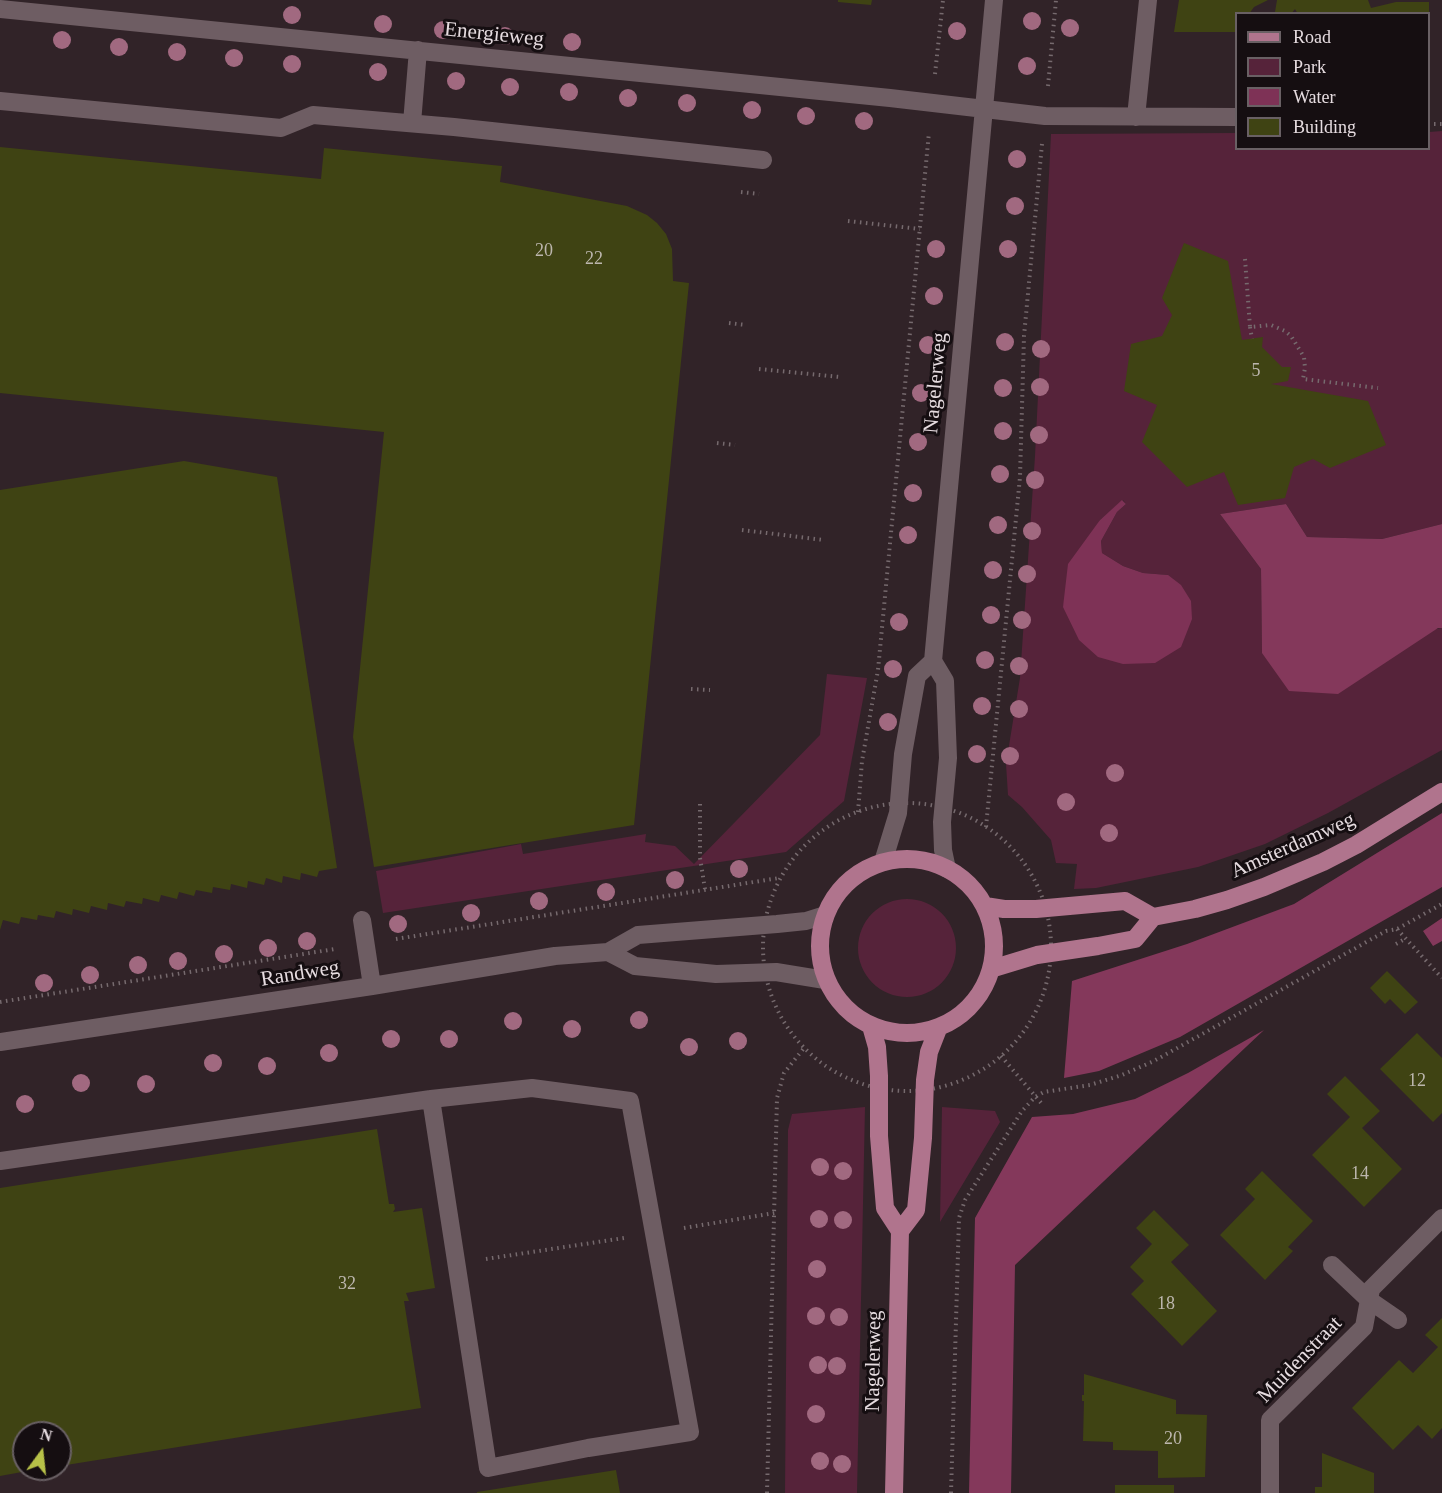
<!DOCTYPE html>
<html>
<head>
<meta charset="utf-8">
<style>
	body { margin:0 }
	#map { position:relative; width:1442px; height:1493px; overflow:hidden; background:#312328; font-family:"Times New Roman",serif }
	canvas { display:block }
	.legend { position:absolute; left:1235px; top:12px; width:195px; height:138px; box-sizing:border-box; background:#150e11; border:2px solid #696064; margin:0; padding:8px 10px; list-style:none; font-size:18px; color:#e6dce0 }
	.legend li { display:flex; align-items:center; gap:12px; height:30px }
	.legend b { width:30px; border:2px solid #696064 }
	.north { position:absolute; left:12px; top:1421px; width:60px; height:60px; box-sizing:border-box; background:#150e11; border:2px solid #696064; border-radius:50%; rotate:15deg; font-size:16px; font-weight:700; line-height:24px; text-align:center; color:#e6dce0 }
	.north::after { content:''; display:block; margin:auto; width:21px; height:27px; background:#b7c148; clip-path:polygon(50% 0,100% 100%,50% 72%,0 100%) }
</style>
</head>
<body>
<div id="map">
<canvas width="1442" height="1493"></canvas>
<ul class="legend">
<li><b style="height:8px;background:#b0748d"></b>Road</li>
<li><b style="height:16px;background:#56233a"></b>Park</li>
<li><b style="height:16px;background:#7e3256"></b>Water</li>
<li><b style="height:16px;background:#3f4313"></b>Building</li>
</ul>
<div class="north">N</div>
</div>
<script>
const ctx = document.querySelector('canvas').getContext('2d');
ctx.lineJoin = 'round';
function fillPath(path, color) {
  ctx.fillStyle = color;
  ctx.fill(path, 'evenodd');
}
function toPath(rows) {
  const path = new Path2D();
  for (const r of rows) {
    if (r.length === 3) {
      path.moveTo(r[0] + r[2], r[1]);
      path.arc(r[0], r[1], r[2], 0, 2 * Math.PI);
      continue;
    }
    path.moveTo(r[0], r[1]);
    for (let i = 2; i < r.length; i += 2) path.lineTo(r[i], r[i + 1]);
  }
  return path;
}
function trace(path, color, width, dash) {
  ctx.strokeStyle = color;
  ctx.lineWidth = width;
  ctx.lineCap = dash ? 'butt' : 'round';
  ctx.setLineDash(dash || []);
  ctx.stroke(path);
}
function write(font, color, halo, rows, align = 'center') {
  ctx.font = font + ' "Times New Roman",serif';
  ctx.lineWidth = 6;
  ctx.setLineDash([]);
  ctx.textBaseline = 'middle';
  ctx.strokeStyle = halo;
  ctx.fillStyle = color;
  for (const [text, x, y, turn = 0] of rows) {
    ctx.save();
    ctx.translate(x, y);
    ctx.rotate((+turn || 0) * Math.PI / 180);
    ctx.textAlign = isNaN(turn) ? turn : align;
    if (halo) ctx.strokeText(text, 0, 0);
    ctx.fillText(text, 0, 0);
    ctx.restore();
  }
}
fillPath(toPath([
	[1442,131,1442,524,1382,539,1307,537,1286,504,1220,514,1261,569,1262,653,1442,628,1442,750,1328,813,1265,844,1198,867,1096,888,1074,889,1077,864,1056,863,1051,840,1022,807,1008,795,1006,764,1020,678,1035,456,1051,134,1236,133,1236,148,1428,148,1429,132],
	[1123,500,1126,504,1117,512,1101,541,1102,553,1123,566,1143,573,1168,575,1063,607,1100,520],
	[827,674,867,678,844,801,786,852,383,913,376,871,521,844,523,854,646,834,645,842,675,846,694,864,820,735],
	[907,948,49],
	[865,1107,857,1493,785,1493,788,1130,792,1114],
	[942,1107,995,1111,1000,1122,940,1222]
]), '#56233a');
fillPath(toPath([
	[1286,504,1307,537,1382,539,1442,524,1442,628,1438,628,1338,694,1289,691,1262,653,1261,569,1220,514],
	[1442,813,1442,887,1180,1037,1099,1071,1064,1078,1072,981,1187,944,1294,904],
	[1442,918,1442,941,1433,946,1423,931],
	[1264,1030,1015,1265,1011,1493,969,1493,975,1218,1032,1117,1073,1114,1135,1099,1188,1073]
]), '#84385b');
fillPath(toPath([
	[1122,500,1126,504,1117,512,1101,541,1102,553,1123,566,1143,573,1168,575,1181,585,1191,601,1192,619,1181,647,1155,663,1123,664,1098,657,1079,640,1063,607,1068,564,1100,520]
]), '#7e3256');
fillPath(toPath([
	[838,0,872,0,871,5,838,2],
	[1179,0,1268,0,1254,7,1249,14,1236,14,1236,32,1174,32],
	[1277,0,1368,0,1371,8,1396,2,1429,2,1429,14,1298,14,1295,9,1291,14,1279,14,1275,12],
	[0,147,321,179,324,148,502,166,500,182,627,206,647,215,657,223,666,234,672,249,673,281,689,283,634,825,374,867,353,737,384,432,0,393],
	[1184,243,1228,261,1242,340,1263,337,1262,347,1282,367,1291,367,1288,381,1271,384,1368,401,1386,445,1330,468,1313,459,1294,467,1285,498,1238,505,1224,472,1187,487,1142,442,1157,405,1124,391,1131,344,1162,336,1172,315,1162,298],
	[184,461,277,477,337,868,319,871,317,877,301,873,300,880,283,876,282,883,266,878,264,885,248,881,247,888,231,884,230,890,213,887,212,893,196,890,194,896,179,892,177,899,161,895,159,902,143,898,142,904,126,901,124,907,108,903,107,910,91,906,89,913,73,909,72,915,56,911,54,918,38,915,37,920,21,917,19,924,3,920,0,930,0,490],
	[1387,971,1418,1002,1405,1014,1390,999,1385,1004,1370,988],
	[1417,1033,1442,1058,1442,1113,1433,1122,1380,1069],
	[1345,1076,1380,1111,1362,1128,1402,1169,1364,1207,1312,1155,1350,1117,1327,1094],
	[377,1129,389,1204,394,1204,395,1209,393,1212,422,1208,435,1288,406,1293,409,1301,404,1301,421,1408,60,1466,60,1433,24,1433,24,1469,33,1470,0,1476,0,1188],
	[1262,1171,1313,1221,1288,1247,1293,1251,1265,1280,1220,1235,1255,1199,1245,1189],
	[1154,1210,1189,1245,1171,1262,1217,1311,1182,1346,1131,1294,1144,1281,1130,1267,1152,1244,1136,1228],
	[1442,1318,1442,1428,1432,1439,1418,1425,1393,1450,1352,1408,1399,1360,1413,1373,1438,1347,1425,1335],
	[1084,1374,1176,1400,1176,1414,1207,1415,1205,1477,1158,1478,1158,1451,1113,1450,1113,1442,1083,1441,1084,1401,1082,1401,1082,1395,1084,1395],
	[1322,1453,1374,1473,1374,1493,1315,1493,1315,1487,1322,1487],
	[616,1470,620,1493,477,1493,477,1492],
	[1115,1485,1174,1485,1174,1493,1115,1493]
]), '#3f4313');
trace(toPath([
	[935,74,943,0],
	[1048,86,1056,0],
	[1428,124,1442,124],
	[741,192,759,194],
	[848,221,920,229],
	[1245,259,1250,327,1271,325,1285,331,1291,336,1304,357,1305,368,1303,379,1378,388],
	[729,323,746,325],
	[1250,327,1252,339],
	[759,369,840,377],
	[717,443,735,445],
	[742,530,824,540],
	[691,689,710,690],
	[907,947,144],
	[700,804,700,858,705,889],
	[858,812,862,761,878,670,929,132],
	[986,827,1020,477,1024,336,1042,144],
	[1397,929,1442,978],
	[396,939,779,878],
	[1396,944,1405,939],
	[0,1002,335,949],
	[1001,1056,1042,1104],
	[684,1228,775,1213],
	[486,1259,624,1238],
	[767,1493,777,1098,784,1073,804,1048],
	[951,1493,959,1218,965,1200,1022,1111,1035,1097,1044,1092,1090,1085,1122,1075,1154,1061,1386,931,1397,929,1442,904]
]), '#766a6e', 4, [1.5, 4.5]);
trace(toPath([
	[0,9,890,98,1045,116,1236,117],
	[0,101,281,128,313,115,454,127,763,160],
	[1136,117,1148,0],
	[412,123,418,50],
	[883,862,898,813,903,754,917,676,933,661],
	[947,869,943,850,942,822,948,758,945,681,933,661,994,0],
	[362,920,372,986],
	[608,952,635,966,716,974,776,972,825,980],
	[0,1042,372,986,555,956,608,952,638,935,777,924,806,921,825,915],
	[532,1088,630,1101,690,1432,588,1448,488,1468,431,1099,532,1088],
	[0,1161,431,1099],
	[1332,1265,1369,1300,1398,1320],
	[1270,1493,1270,1420,1364,1327,1371,1289,1442,1218]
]), '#6e5d63', 18);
trace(toPath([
	[907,946,87],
	[985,906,1004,909,1036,909,1125,901,1153,917],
	[991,969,1037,955,1098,946,1135,939,1153,917,1195,909,1227,900,1264,887,1323,862,1356,845,1442,792],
	[871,1026,877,1047,879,1076,879,1136,885,1208,900,1231,894,1493],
	[900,1231,916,1210,923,1138,925,1080,929,1052,938,1029]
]), '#b0748d', 18);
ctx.fillStyle = '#a16980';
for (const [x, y] of [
	[292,15],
	[1032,21],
	[383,24],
	[1070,28],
	[443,30],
	[957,31],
	[505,36],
	[62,40],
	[572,42],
	[119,47],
	[177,52],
	[234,58],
	[292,64],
	[1027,66],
	[378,72],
	[456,81],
	[510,87],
	[569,92],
	[628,98],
	[687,103],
	[752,110],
	[806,116],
	[864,121],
	[1017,159],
	[1015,206],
	[936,249],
	[1008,249],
	[934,296],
	[1005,342],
	[928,345],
	[1041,349],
	[1040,387],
	[1003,388],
	[921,393],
	[1003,431],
	[1039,435],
	[918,442],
	[1000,474],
	[1035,480],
	[913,493],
	[998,525],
	[1032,531],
	[908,535],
	[993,570],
	[1027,574],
	[991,615],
	[1022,620],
	[899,622],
	[985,660],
	[1019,666],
	[893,669],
	[982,706],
	[1019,709],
	[888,722],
	[977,754],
	[1010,756],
	[1115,773],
	[1066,802],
	[1109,833],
	[739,869],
	[675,880],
	[606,892],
	[539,901],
	[471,913],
	[398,924],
	[307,941],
	[268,948],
	[224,954],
	[178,961],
	[138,965],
	[90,975],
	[44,983],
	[639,1020],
	[513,1021],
	[572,1029],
	[391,1039],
	[449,1039],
	[738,1041],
	[689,1047],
	[329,1053],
	[213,1063],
	[267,1066],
	[81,1083],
	[146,1084],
	[25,1104],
	[820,1167],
	[843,1171],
	[819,1219],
	[843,1220],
	[817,1269],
	[816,1316],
	[839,1317],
	[818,1365],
	[837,1366],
	[816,1414],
	[820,1461],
	[842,1464]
]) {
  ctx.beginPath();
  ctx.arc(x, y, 9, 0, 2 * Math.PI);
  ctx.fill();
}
write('18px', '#bcb6ad', null, [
	["20",544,251],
	["22",594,259],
	["5",1256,371],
	["12",1417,1081],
	["14",1360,1174],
	["32",347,1284],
	["18",1166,1304],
	["20",1173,1439]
]);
write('21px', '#e6dce0', '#150e11', [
	["Energieweg",494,35,6],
	["Nagelerweg",936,383,-85],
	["Amsterdamweg",1293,846,-24],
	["Randweg",300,974,-9],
	["Muidenstraat",1300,1360,-46],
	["Nagelerweg",874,1361,-89]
]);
</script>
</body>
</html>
